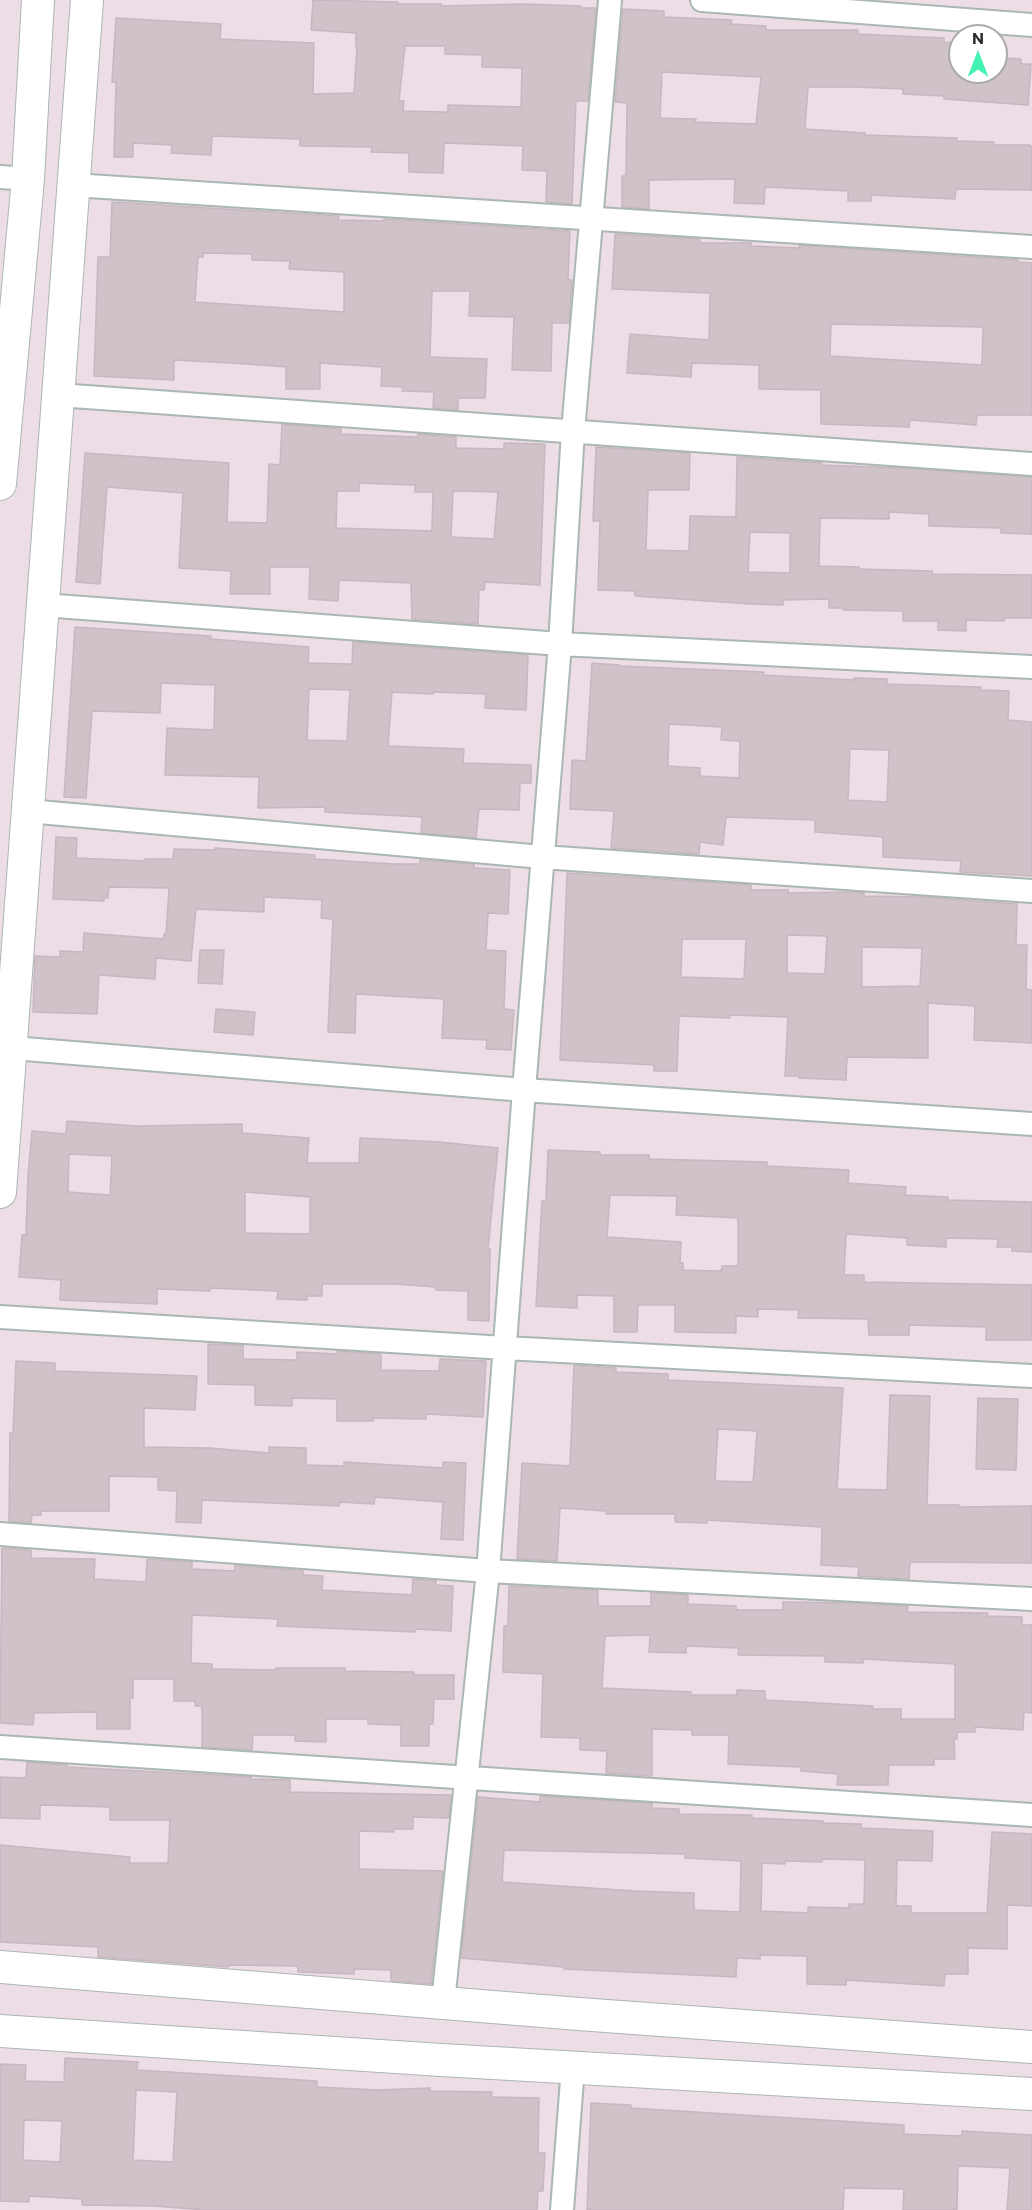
<!DOCTYPE html>
<html>
<head>
<meta charset="utf-8">
<style>
	body { margin:0 }
	#map { position:relative; width:1032px; height:2210px; overflow:hidden; background:#ecdde6; font-family:Commissioner,sans-serif }
	canvas { display:block }
	.north { position:absolute; left:948px; top:24px; width:60px; height:60px; box-sizing:border-box; background:#fff; border:2px solid #aaa; border-radius:50%; rotate:0deg; font-size:16px; font-weight:700; line-height:24px; text-align:center; color:#2b2b2b }
	.north::after { content:''; display:block; margin:auto; width:21px; height:27px; background:#44f2b3; clip-path:polygon(50% 0,100% 100%,50% 72%,0 100%) }
</style>
</head>
<body>
<div id="map">
<canvas width="1032" height="2210"></canvas>
<div class="north">N</div>
</div>
<script>
const ctx = document.querySelector('canvas').getContext('2d');
ctx.lineJoin = 'round';
function fillPath(path, color) {
  ctx.fillStyle = color;
  ctx.fill(path, 'evenodd');
}
function toPath(rows) {
  const path = new Path2D();
  for (const r of rows) {
    path.moveTo(r[0], r[1]);
    for (let i = 2; i < r.length; i += 2) path.lineTo(r[i], r[i + 1]);
  }
  return path;
}
function trace(path, color, width, dash) {
  ctx.strokeStyle = color;
  ctx.lineWidth = width;
  ctx.lineCap = dash ? 'butt' : 'round';
  ctx.setLineDash(dash || []);
  ctx.stroke(path);
}
const building = toPath([
	[313,0,398,2,398,4,441,4,441,6,524,4,581,6,581,8,596,8,588,101,576,101,572,204,546,202,547,171,522,170,523,146,444,143,443,173,409,172,409,153,371,152,372,147,300,146,300,139,212,136,211,155,171,153,172,145,133,143,133,157,114,157,116,82,112,82,116,18,221,24,220,39,314,43,313,94,354,93,357,48,356,48,356,33,311,30,313,0],
	[405,46,445,46,445,54,482,55,482,67,522,68,521,107,448,105,448,112,403,111,404,101,399,101,405,46],
	[623,9,664,11,664,17,732,20,731,24,766,26,766,30,858,30,858,34,944,38,944,42,960,43,960,72,996,72,996,45,1005,46,1004,58,1021,59,1021,64,1031,64,1028,105,944,99,944,96,903,94,903,89,856,87,808,87,805,129,865,133,865,135,957,138,957,141,994,142,994,145,1030,145,1032,147,1032,190,956,189,955,199,871,195,871,201,848,201,848,191,765,187,764,204,734,203,735,179,649,180,649,209,622,207,622,176,626,176,627,103,615,102,623,9],
	[662,72,761,77,756,124,695,122,696,119,660,118,662,72],
	[112,202,339,216,338,220,384,221,384,219,570,231,568,280,572,280,569,323,552,323,551,371,512,370,514,317,469,316,470,291,432,291,430,357,487,359,485,398,458,398,458,410,433,408,434,392,402,391,403,387,381,386,382,367,320,363,320,389,286,389,286,367,248,364,174,360,174,380,94,376,98,257,110,257,112,202],
	[203,253,252,254,252,260,290,261,289,269,344,272,344,312,195,302,198,257,203,257,203,253],
	[615,234,700,239,700,243,751,243,751,246,799,248,799,245,1018,260,1018,262,1032,263,1032,415,977,415,976,425,910,420,909,427,821,424,821,390,759,389,759,365,692,363,691,377,627,373,630,334,709,340,710,293,612,289,615,234],
	[831,324,983,327,982,365,830,356,831,324],
	[282,424,341,429,341,434,418,437,418,434,456,437,456,448,504,449,504,443,545,444,540,585,485,582,484,590,479,590,478,624,412,619,411,583,339,580,338,601,309,599,310,567,270,567,270,594,230,594,231,571,179,568,183,493,107,487,100,584,76,582,85,453,229,463,227,522,267,523,269,464,280,465,282,424],
	[359,483,415,485,415,492,433,492,432,531,336,528,337,491,359,491,359,483],
	[453,491,498,492,494,539,451,537,453,491],
	[596,447,690,453,689,490,648,490,646,550,689,551,690,516,736,517,737,457,822,463,821,465,900,468,1032,477,1032,534,1001,533,1001,528,929,526,929,514,889,512,889,519,820,518,819,566,859,567,859,569,932,571,932,574,1032,575,1032,618,1005,618,1004,621,966,620,966,631,938,630,938,621,903,621,903,611,843,610,843,608,829,608,829,599,783,600,783,605,751,604,635,596,635,591,598,590,600,521,593,521,596,447],
	[750,532,790,533,790,573,748,572,750,532],
	[75,627,211,636,211,639,309,647,308,663,352,664,353,642,528,655,526,710,485,708,486,694,433,692,433,694,392,692,388,746,464,749,463,763,531,765,531,783,520,783,519,810,479,809,476,838,421,833,422,817,325,812,325,807,258,808,259,777,165,775,167,728,214,730,215,685,161,683,160,713,92,711,86,798,64,797,75,627],
	[309,689,350,690,347,741,307,740,309,689],
	[592,663,620,665,620,666,764,672,763,675,854,680,854,678,887,679,887,684,981,687,981,690,1009,691,1008,720,1032,722,1032,876,960,872,961,861,883,857,883,837,815,832,815,820,726,817,723,845,700,842,699,854,611,848,614,811,570,809,572,760,586,761,592,663],
	[669,724,722,727,721,740,740,741,739,778,700,776,700,768,668,766,669,724],
	[850,749,889,750,887,802,848,800,850,749],
	[56,837,77,838,76,858,145,861,145,859,173,859,174,849,215,850,215,848,315,855,315,859,393,864,420,864,420,860,474,864,474,868,510,870,508,914,488,913,486,950,506,951,504,1009,514,1010,511,1050,486,1049,487,1040,442,1038,444,999,356,994,355,1033,328,1032,333,919,321,918,322,900,264,897,264,912,196,909,191,961,156,958,155,979,99,975,97,1014,33,1012,35,956,60,957,60,951,83,952,84,933,164,939,164,934,166,935,169,888,109,887,108,898,104,898,104,901,53,899,56,837],
	[567,873,751,885,751,890,788,890,788,893,853,892,864,893,864,896,921,897,1017,904,1016,945,1027,945,1026,989,1032,990,1032,1043,974,1040,975,1006,928,1003,928,1058,847,1057,846,1080,799,1078,799,1076,785,1076,788,1017,730,1015,730,1018,679,1016,677,1071,654,1071,654,1065,560,1060,567,873],
	[787,935,827,936,825,974,787,973,787,935],
	[682,939,746,939,744,979,681,977,682,939],
	[862,947,922,948,920,986,862,987,862,947],
	[200,950,224,950,222,984,198,983,200,950],
	[216,1009,255,1012,253,1035,214,1032,216,1009],
	[67,1121,137,1126,242,1124,242,1133,309,1138,307,1163,359,1163,360,1138,439,1142,498,1148,488,1249,490,1249,489,1321,468,1320,468,1291,436,1290,436,1287,394,1284,322,1284,322,1296,307,1296,307,1300,277,1299,278,1291,210,1288,210,1291,157,1289,157,1304,60,1300,61,1280,19,1277,22,1235,26,1235,28,1176,32,1131,66,1134,67,1121],
	[69,1154,112,1156,110,1195,68,1192,69,1154],
	[245,1192,310,1197,310,1234,245,1233,245,1192],
	[548,1150,600,1152,600,1155,649,1155,649,1159,767,1162,767,1166,849,1170,848,1183,906,1187,905,1195,948,1197,948,1200,1032,1202,1032,1252,1012,1251,1012,1247,997,1247,998,1239,946,1238,946,1247,907,1245,907,1238,846,1234,844,1275,864,1275,864,1282,1032,1285,1032,1340,986,1340,986,1327,909,1325,909,1335,869,1335,868,1319,798,1318,799,1310,758,1309,758,1317,736,1316,736,1333,675,1332,675,1305,638,1305,637,1332,614,1332,614,1296,577,1295,577,1308,536,1306,542,1201,546,1201,548,1150],
	[610,1195,677,1196,676,1215,738,1218,738,1266,722,1266,721,1271,683,1270,683,1263,680,1263,681,1242,607,1237,610,1195],
	[208,1344,243,1345,243,1359,297,1360,297,1352,337,1354,337,1351,381,1354,381,1370,439,1371,440,1359,486,1361,483,1417,426,1414,426,1419,373,1418,373,1421,337,1421,337,1399,292,1398,292,1406,255,1405,255,1385,208,1384,208,1344],
	[16,1361,55,1363,55,1371,197,1376,195,1410,144,1408,144,1447,209,1448,269,1453,269,1447,306,1448,306,1465,344,1466,344,1462,443,1468,443,1462,466,1463,463,1540,441,1539,443,1502,375,1497,374,1504,340,1502,339,1506,202,1500,201,1523,176,1522,177,1491,158,1490,158,1477,109,1476,109,1511,41,1511,41,1515,32,1515,31,1523,9,1521,10,1433,13,1433,16,1361],
	[574,1365,616,1368,616,1372,668,1374,668,1380,843,1388,837,1489,887,1490,890,1395,930,1396,927,1505,959,1505,959,1507,1032,1506,1032,1563,910,1562,909,1579,858,1576,859,1567,821,1565,822,1527,707,1520,707,1523,675,1522,675,1514,606,1514,606,1511,560,1508,557,1561,517,1559,522,1463,570,1466,574,1365],
	[718,1429,757,1431,753,1482,715,1481,718,1429],
	[978,1398,1018,1399,1016,1470,976,1469,978,1398],
	[2,1548,31,1550,31,1558,95,1559,94,1579,146,1582,147,1559,192,1562,192,1569,235,1571,235,1565,303,1571,303,1575,323,1576,322,1590,412,1595,413,1579,436,1581,436,1585,453,1586,451,1631,416,1629,415,1632,277,1626,278,1619,192,1615,191,1663,212,1664,212,1669,276,1670,276,1668,345,1668,345,1671,414,1672,414,1675,454,1675,454,1699,434,1699,433,1724,429,1724,429,1746,401,1746,401,1725,368,1724,368,1719,326,1719,326,1742,295,1741,295,1735,253,1735,252,1750,202,1747,202,1706,195,1706,195,1701,174,1701,174,1679,133,1679,133,1698,130,1698,130,1729,97,1729,97,1712,34,1713,33,1725,0,1723,2,1548],
	[509,1586,598,1590,598,1606,651,1606,651,1593,688,1595,688,1604,736,1606,736,1610,783,1610,783,1602,855,1603,908,1606,907,1612,988,1613,987,1616,1022,1617,1022,1625,1032,1625,1032,1713,1024,1712,1023,1730,975,1727,975,1732,957,1732,957,1739,954,1739,955,1759,934,1759,934,1765,889,1765,888,1785,837,1785,838,1774,801,1771,801,1767,728,1764,729,1735,692,1735,692,1730,652,1729,652,1776,606,1773,607,1751,580,1750,580,1738,541,1737,543,1674,503,1672,504,1626,508,1626,509,1586],
	[650,1635,649,1652,686,1653,686,1646,739,1648,738,1655,825,1656,825,1662,863,1663,863,1659,955,1664,955,1719,901,1719,901,1709,872,1709,873,1706,765,1700,765,1691,737,1690,737,1695,691,1695,691,1692,602,1688,605,1636,650,1635],
	[27,1762,67,1765,67,1767,251,1777,251,1779,290,1780,290,1792,451,1795,449,1818,413,1817,413,1829,394,1829,394,1832,359,1831,359,1869,443,1871,431,1984,391,1981,391,1970,354,1969,354,1974,298,1972,298,1966,229,1965,228,1967,98,1957,98,1947,0,1942,0,1845,130,1857,129,1863,168,1863,170,1820,110,1820,110,1807,40,1805,40,1819,0,1818,0,1777,26,1778,27,1762],
	[540,1796,652,1803,652,1808,679,1809,679,1814,752,1815,752,1818,823,1821,823,1823,861,1824,861,1828,933,1831,932,1861,897,1860,896,1906,911,1906,911,1913,987,1913,992,1832,1032,1834,1032,1906,1007,1905,1007,1949,968,1948,968,1974,945,1974,944,1986,846,1980,846,1985,807,1984,807,1956,760,1955,760,1959,737,1958,736,1977,564,1969,564,1967,461,1958,478,1797,540,1802,540,1796],
	[504,1850,685,1854,685,1858,741,1861,740,1912,694,1910,694,1893,635,1891,502,1882,504,1850],
	[822,1859,865,1860,864,1904,849,1904,849,1908,808,1907,808,1913,761,1911,762,1863,785,1864,785,1861,822,1862,822,1859],
	[65,2058,138,2062,137,2070,317,2081,317,2087,378,2090,430,2088,430,2091,492,2092,491,2097,539,2098,538,2153,545,2153,543,2191,538,2191,537,2210,204,2210,154,2206,82,2205,82,2199,29,2196,29,2202,0,2201,0,2064,26,2065,25,2081,64,2082,65,2058],
	[136,2090,177,2092,173,2162,133,2160,136,2090],
	[24,2120,62,2121,60,2162,23,2160,24,2120],
	[591,2103,631,2105,631,2108,904,2125,904,2134,962,2136,962,2131,1032,2135,1032,2210,1007,2210,1010,2168,958,2166,957,2210,903,2210,904,2189,844,2188,843,2210,587,2210,591,2103]
]);
fillPath(building, '#cfc2c9');
trace(building, '#c7b7c0', 1.5);
const minor = toPath([
	[702,0,1032,25],
	[0,177,28,179],
	[73,185,1032,247],
	[58,395,1032,464],
	[43,605,560,644,1032,667],
	[28,811,542,857,1032,891],
	[0,1047,524,1090,1032,1124],
	[0,1317,505,1348,1032,1376],
	[0,1534,488,1571,1032,1599],
	[0,1747,1032,1815],
	[443,2002,488,1571,524,1090,560,644,573,431,610,0],
	[562,2210,573,2067]
]);
const secondary = toPath([
	[0,484,28,179,38,0],
	[0,1192,87,0],
	[0,1967,579,2014,1032,2047],
	[0,2031,441,2060,1032,2094]
]);
trace(minor, '#abb7b2', 26);
trace(secondary, '#abb7b2', 34);
trace(minor, '#fff', 22);
trace(secondary, '#fff', 32);
</script>
</body>
</html>
